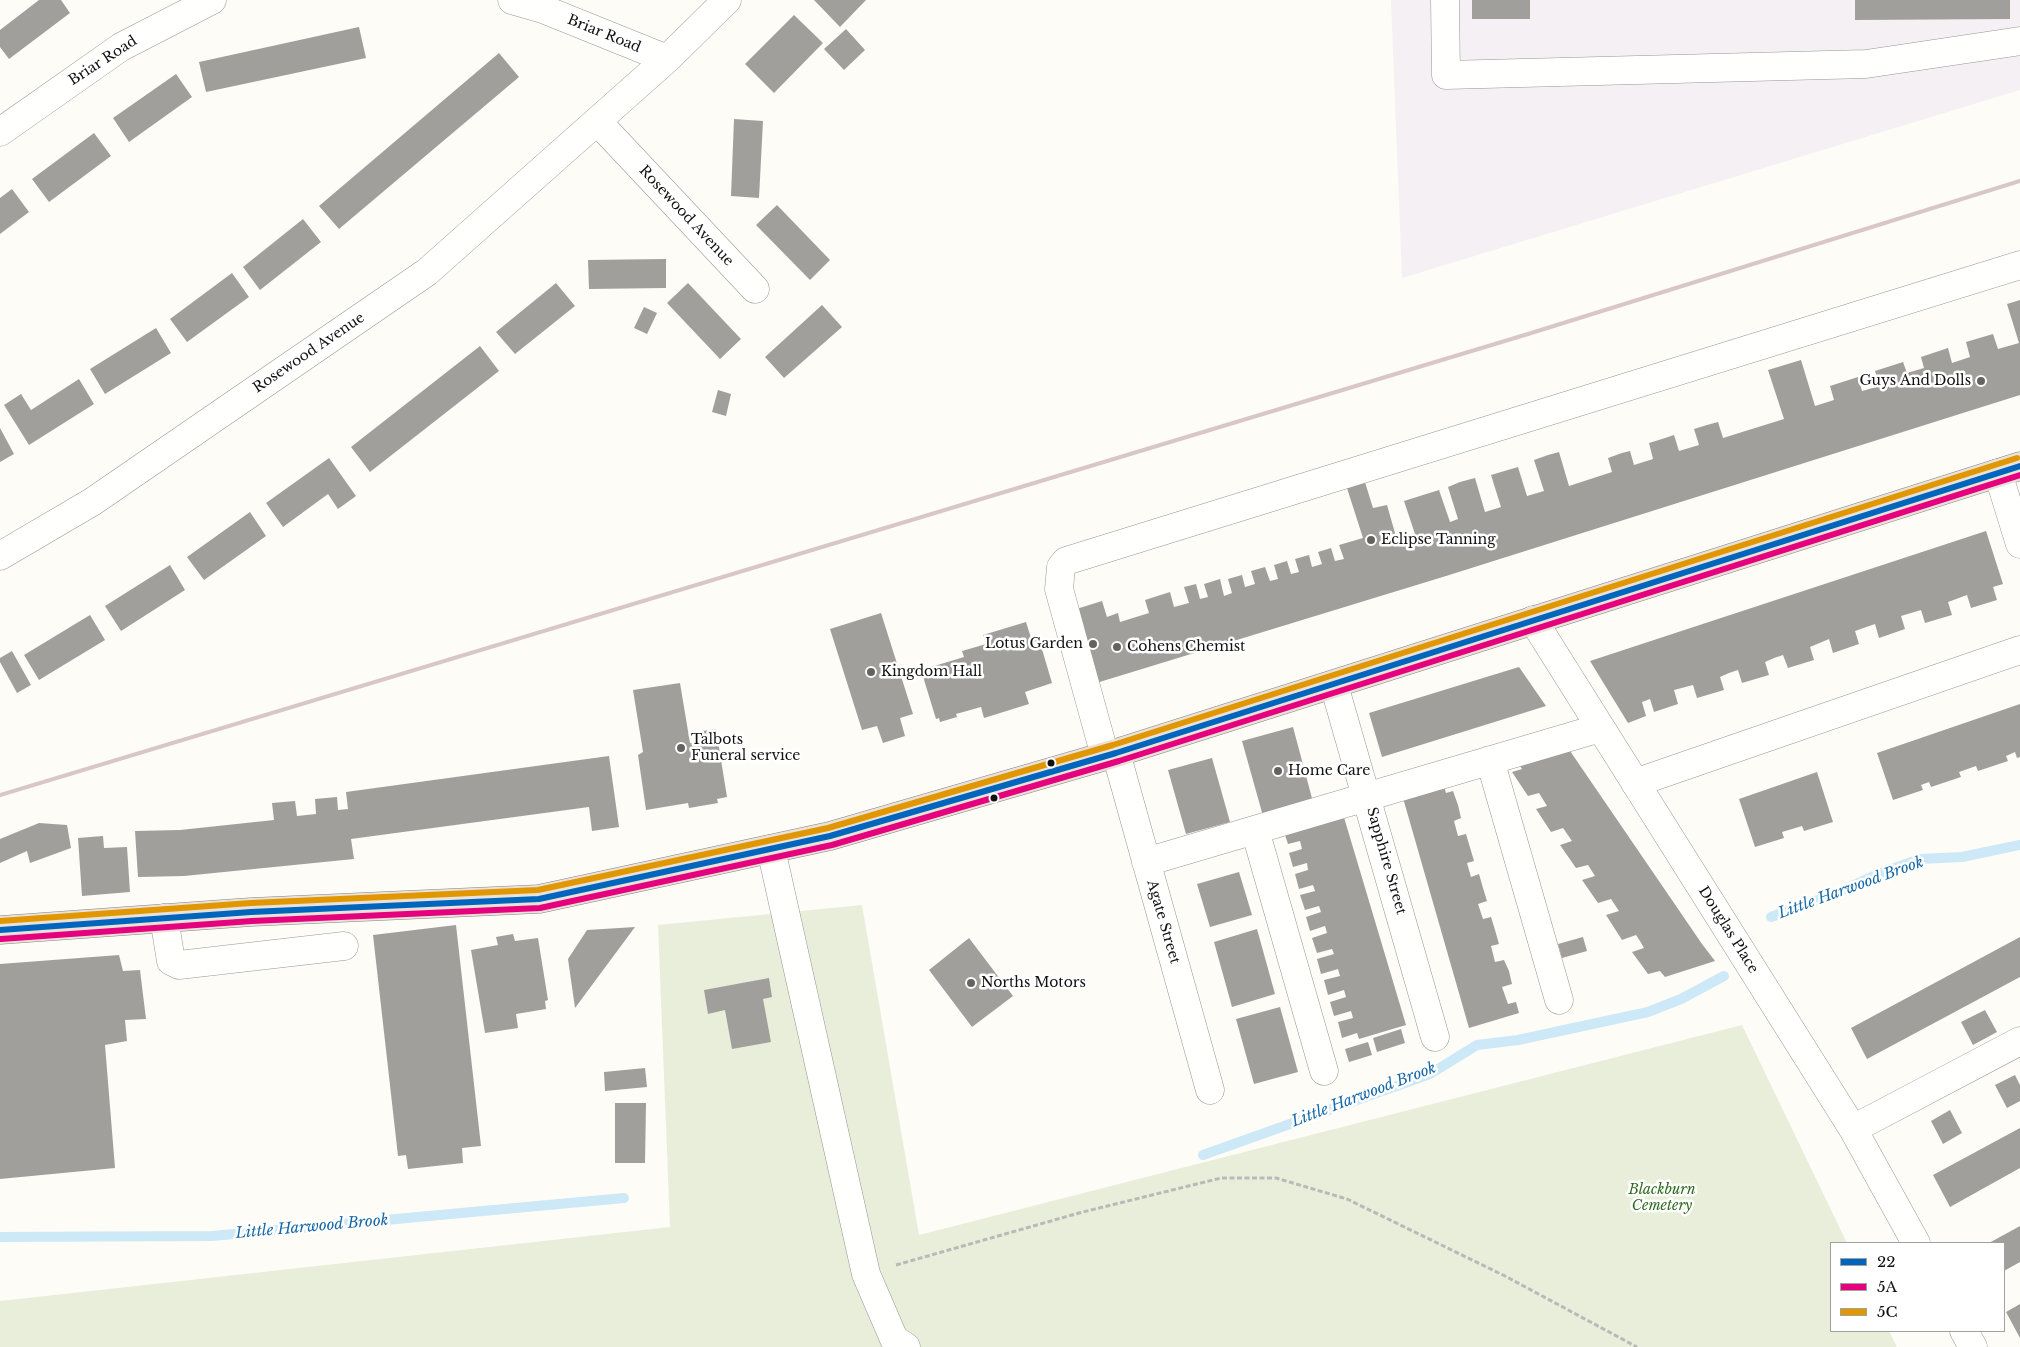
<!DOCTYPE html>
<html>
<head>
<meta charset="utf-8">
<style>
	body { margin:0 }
	#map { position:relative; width:2020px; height:1347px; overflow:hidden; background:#fdfcf7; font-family:"Libre Baskerville",serif }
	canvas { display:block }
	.legend { position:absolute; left:1830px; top:1242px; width:175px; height:90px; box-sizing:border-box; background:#fff; border:1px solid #a0a0a0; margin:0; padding:6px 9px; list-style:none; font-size:15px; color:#111 }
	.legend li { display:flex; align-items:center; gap:10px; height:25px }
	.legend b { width:25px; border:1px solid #a0a0a0 }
</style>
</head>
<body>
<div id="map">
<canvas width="2020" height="1347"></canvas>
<ul class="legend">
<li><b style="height:6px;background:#0065bd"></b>22</li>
<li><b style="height:6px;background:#e5007d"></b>5A</li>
<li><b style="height:6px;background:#e09702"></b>5C</li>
</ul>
</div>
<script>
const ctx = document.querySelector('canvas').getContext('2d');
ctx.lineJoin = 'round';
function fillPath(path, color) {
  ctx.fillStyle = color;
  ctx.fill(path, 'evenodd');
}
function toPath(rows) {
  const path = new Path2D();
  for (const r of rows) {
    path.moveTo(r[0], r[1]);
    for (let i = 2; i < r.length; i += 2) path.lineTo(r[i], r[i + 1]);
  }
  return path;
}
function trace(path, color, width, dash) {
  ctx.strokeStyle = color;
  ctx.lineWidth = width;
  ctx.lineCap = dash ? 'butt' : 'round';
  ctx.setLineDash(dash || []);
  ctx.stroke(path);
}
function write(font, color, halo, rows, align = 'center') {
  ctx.font = font + ' "Libre Baskerville",serif';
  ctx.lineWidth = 5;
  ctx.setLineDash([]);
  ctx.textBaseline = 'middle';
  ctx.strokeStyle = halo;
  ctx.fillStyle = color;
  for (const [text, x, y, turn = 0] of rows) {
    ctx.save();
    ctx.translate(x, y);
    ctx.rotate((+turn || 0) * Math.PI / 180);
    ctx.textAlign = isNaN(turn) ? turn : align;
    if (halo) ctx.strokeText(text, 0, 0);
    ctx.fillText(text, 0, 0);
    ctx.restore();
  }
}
fillPath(toPath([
	[1391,0,2020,0,2020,90,1402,278]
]), '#f5f0f3');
fillPath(toPath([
	[862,905,919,1235,1742,1025,1847,1243,1831,1243,1831,1331,1889,1331,1897,1347,0,1347,0,1301,670,1227,658,925]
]), '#e9eedb');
trace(toPath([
	[1771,917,1832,895,1878,874,1920,859,1962,857,2020,845],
	[1203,1155,1430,1074,1477,1045,1518,1040,1648,1012,1681,999,1724,976],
	[0,1237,212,1236,624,1198]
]), '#cde8f7', 10);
fillPath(toPath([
	[39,0,61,0,70,13,9,59,0,47,0,30],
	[814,0,866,0,840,27],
	[1472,0,1530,0,1530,19,1472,19],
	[1855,0,2010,0,2010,19,1855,20],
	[794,15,823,43,774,93,745,64],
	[359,27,366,58,206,92,199,62],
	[846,29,865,50,844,70,824,49],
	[499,53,519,77,339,229,319,206],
	[176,74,192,97,129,142,113,118],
	[734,119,763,121,759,198,731,196],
	[94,133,111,156,49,202,32,179],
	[12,189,29,212,0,234,0,198],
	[777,205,830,260,810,280,756,225],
	[303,219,321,242,260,290,243,267],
	[666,259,666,288,589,289,588,260],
	[232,273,249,297,187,342,170,319],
	[556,283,575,306,515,354,496,332],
	[688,283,741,339,720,359,667,303],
	[2020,300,2020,395,1446,576,1093,684,1070,611,1102,601,1107,617,1118,613,1120,622,1149,613,1145,600,1170,592,1174,607,1189,603,1184,587,1196,584,1200,599,1208,597,1204,584,1220,579,1224,596,1232,593,1228,579,1242,575,1245,587,1255,584,1251,571,1265,567,1270,581,1278,579,1274,565,1287,561,1291,574,1299,572,1295,559,1309,555,1312,567,1322,564,1318,552,1331,548,1335,561,1344,559,1339,545,1363,538,1346,485,1364,479,1373,508,1387,505,1397,540,1415,534,1404,501,1439,490,1450,522,1458,519,1448,487,1460,482,1475,478,1485,512,1501,507,1491,475,1518,467,1527,496,1544,491,1534,460,1548,455,1559,452,1569,486,1612,472,1608,458,1622,453,1630,451,1634,465,1653,459,1649,443,1662,439,1674,435,1679,451,1699,445,1694,429,1707,425,1718,422,1723,438,1784,419,1768,370,1801,360,1815,406,1834,400,1830,386,1858,377,1862,391,1880,386,1875,371,1903,362,1907,373,1924,368,1921,357,1948,348,1952,363,1970,357,1966,342,1993,334,1998,349,2019,343,2007,304],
	[822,305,842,327,784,378,765,357],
	[644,307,657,313,647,334,634,328],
	[156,328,171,353,105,394,90,369],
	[480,346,499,371,370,472,351,447],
	[79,379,94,404,29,445,4,405,21,394,31,410],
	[718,390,731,394,726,416,712,412],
	[0,428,14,454,0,462],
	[329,458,356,496,338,509,328,494,283,527,266,503],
	[250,512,266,536,204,580,187,557],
	[1986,531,2003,584,1993,587,1997,600,1971,608,1967,595,1948,602,1952,615,1925,623,1921,610,1901,616,1905,629,1879,638,1875,624,1855,631,1859,644,1833,653,1829,639,1810,647,1814,660,1788,668,1783,655,1774,658,1765,662,1769,675,1742,683,1738,670,1729,673,1720,677,1724,690,1697,698,1693,685,1674,690,1678,704,1654,712,1650,699,1642,702,1646,716,1628,723,1590,661],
	[170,565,185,590,121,631,105,606],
	[881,613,913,714,900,718,905,736,883,743,877,726,862,730,830,629],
	[90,615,105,640,39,680,24,655],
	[1026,622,1032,641,1039,639,1052,683,1025,692,1029,704,984,718,981,707,956,714,957,717,940,722,939,718,936,719,921,670,964,657,962,651,986,644,983,635],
	[12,651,31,685,17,693,0,662,0,658],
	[1519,667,1546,706,1382,757,1369,713],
	[680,683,690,743,698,742,696,732,716,729,727,797,717,799,718,803,689,808,688,803,646,810,638,755,643,752,633,690],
	[2020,704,2020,757,2017,758,2015,752,2006,756,2008,761,1978,771,1976,766,1959,772,1961,777,1931,787,1929,782,1921,785,1923,790,1893,800,1877,753],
	[1293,727,1313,802,1263,816,1242,741],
	[1568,748,1702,944,1715,961,1665,977,1660,971,1648,974,1632,952,1644,948,1640,941,1636,935,1622,940,1606,915,1619,911,1611,899,1598,903,1582,880,1595,876,1588,865,1576,868,1560,845,1572,841,1563,828,1551,832,1536,809,1547,806,1539,793,1528,796,1512,772,1522,769,1518,763],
	[609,756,619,827,592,831,589,807,351,839,354,859,184,876,138,877,135,831,180,830,274,820,272,803,295,801,297,816,316,814,315,799,337,797,338,810,348,809,346,792],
	[1212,758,1230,822,1186,834,1168,770],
	[1817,772,1833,822,1804,831,1802,826,1782,832,1784,838,1755,847,1739,799],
	[1444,786,1446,793,1453,791,1458,805,1461,818,1454,821,1458,836,1466,834,1474,861,1467,863,1471,877,1479,874,1483,888,1487,901,1478,904,1483,919,1491,917,1495,930,1499,944,1491,946,1495,962,1504,960,1509,971,1512,984,1502,987,1508,1004,1516,1002,1519,1013,1469,1028,1403,798],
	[1343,814,1406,1025,1359,1039,1357,1033,1342,1038,1338,1022,1353,1018,1351,1011,1334,1016,1330,1002,1346,997,1344,990,1328,995,1324,980,1340,976,1338,969,1321,974,1317,959,1334,954,1332,949,1317,953,1312,938,1327,933,1325,926,1310,931,1306,917,1321,912,1319,906,1305,910,1300,895,1315,891,1313,885,1299,889,1295,874,1308,870,1307,863,1293,867,1289,853,1302,849,1300,841,1288,844,1284,832],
	[39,823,67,825,71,848,30,863,27,851,0,863,0,839],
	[103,836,104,848,127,847,130,892,82,896,78,838],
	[1239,872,1252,915,1210,927,1197,884],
	[456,925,481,1146,462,1148,463,1163,408,1169,406,1155,398,1156,373,935],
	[635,927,575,1008,568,959,587,930],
	[1257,929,1275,994,1232,1007,1214,942],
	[513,934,515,941,538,938,548,1000,545,1001,546,1009,516,1014,518,1028,485,1033,471,950,498,945,496,937],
	[1583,937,1587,951,1562,958,1558,944],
	[2020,937,2020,977,1867,1059,1851,1028],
	[969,938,1013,996,972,1027,929,970],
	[119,955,123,971,140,970,146,1019,125,1020,127,1041,105,1045,115,1168,0,1179,0,964],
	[769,978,772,997,763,999,771,1042,732,1049,725,1010,708,1014,704,990],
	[1280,1007,1298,1072,1254,1084,1236,1019],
	[1985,1010,1997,1032,1973,1045,1961,1022],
	[1401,1029,1405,1043,1377,1052,1373,1038],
	[1368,1042,1372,1055,1349,1062,1345,1049],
	[645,1068,647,1087,605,1091,604,1072],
	[2015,1075,2020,1085,2020,1101,2007,1108,1995,1085],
	[615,1103,646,1103,645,1163,615,1163],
	[1950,1110,1962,1133,1943,1144,1931,1121],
	[2020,1128,2020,1168,1950,1207,1933,1175],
	[2020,1226,2020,1262,2004,1271,2004,1243,1989,1243],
	[2020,1304,2020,1338,2006,1312]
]), '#a19f9c');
const minor = toPath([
	[512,0,543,9,667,59],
	[1445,0,1446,75,1866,64,2020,41],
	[597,121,755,289],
	[0,132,121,47,212,0],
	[1998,473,2020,544],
	[0,556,92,502,427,272,667,59,727,0],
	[1533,620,1853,1129,1916,1243],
	[1334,685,1435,1037],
	[1116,753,1210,1090],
	[1105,756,1059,589,1061,567,1066,561,2020,265],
	[1490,760,1559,1000],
	[1635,783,2020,650],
	[1255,830,1324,1071],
	[771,849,866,1274,894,1339,906,1347],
	[1146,862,1600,728],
	[164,918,171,961,179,965,344,946],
	[1853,1129,2020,1041],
	[1964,1331,1973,1347]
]);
const highway = toPath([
	[0,930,251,912,539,899,830,836,1116,753,2020,466]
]);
trace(minor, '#979795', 29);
trace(highway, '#858482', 29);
trace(toPath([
	[896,1265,1079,1213,1221,1178,1276,1178,1347,1199,1505,1276,1637,1347]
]), '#b9b9b8', 3, [5, 2.5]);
trace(minor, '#fffffe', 28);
trace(highway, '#eae1d8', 28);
trace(toPath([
	[0,795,1528,334,2020,181]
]), '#d9c6c7', 4);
trace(toPath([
	[0,930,251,912,539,899,830,836,1116,753,2020,466]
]), '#0065bd', 6);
trace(toPath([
	[1,939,252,921,540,908,832,845,1119,761,2020,475]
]), '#e5007d', 6);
trace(toPath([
	[0,921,251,903,538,890,828,828,1113,745,2017,458]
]), '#e09702', 6);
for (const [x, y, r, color] of [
	[1981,381,5,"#646362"],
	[1371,540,5,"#646362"],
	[1093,644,5,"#646362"],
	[1117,647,5,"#646362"],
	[871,672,5,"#646362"],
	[681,748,5,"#646362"],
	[1051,763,4.5,"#111"],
	[1278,771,5,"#646362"],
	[994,798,4.5,"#111"],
	[971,983,5,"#646362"]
]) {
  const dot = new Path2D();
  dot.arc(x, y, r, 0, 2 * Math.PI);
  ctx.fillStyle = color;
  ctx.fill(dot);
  trace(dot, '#fff', 2);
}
write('14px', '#111', '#fff', [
	["Briar Road",604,34,22],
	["Briar Road",103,61,-33],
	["Rosewood Avenue",686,216,47],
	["Rosewood Avenue",309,353,-34],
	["Sapphire Street",1386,861,74],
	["Agate Street",1163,922,74],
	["Douglas Place",1728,930,58]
]);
write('14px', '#111', '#fff', [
	["Guys And Dolls",1971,381,"right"],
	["Eclipse Tanning",1381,540],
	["Lotus Garden",1083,644,"right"],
	["Cohens Chemist",1127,647],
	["Kingdom Hall",881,672],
	["Talbots",691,740],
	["Funeral service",691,756],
	["Home Care",1288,771],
	["Norths Motors",981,983]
], 'left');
write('italic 14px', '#2f6b1f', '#fff', [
	["Blackburn",1662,1190],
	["Cemetery",1662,1206]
]);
write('italic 15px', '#1768a6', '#fff', [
	["Little Harwood Brook",1851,888,-20],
	["Little Harwood Brook",1364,1095,-21],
	["Little Harwood Brook",312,1227,-5]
]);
</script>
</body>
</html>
